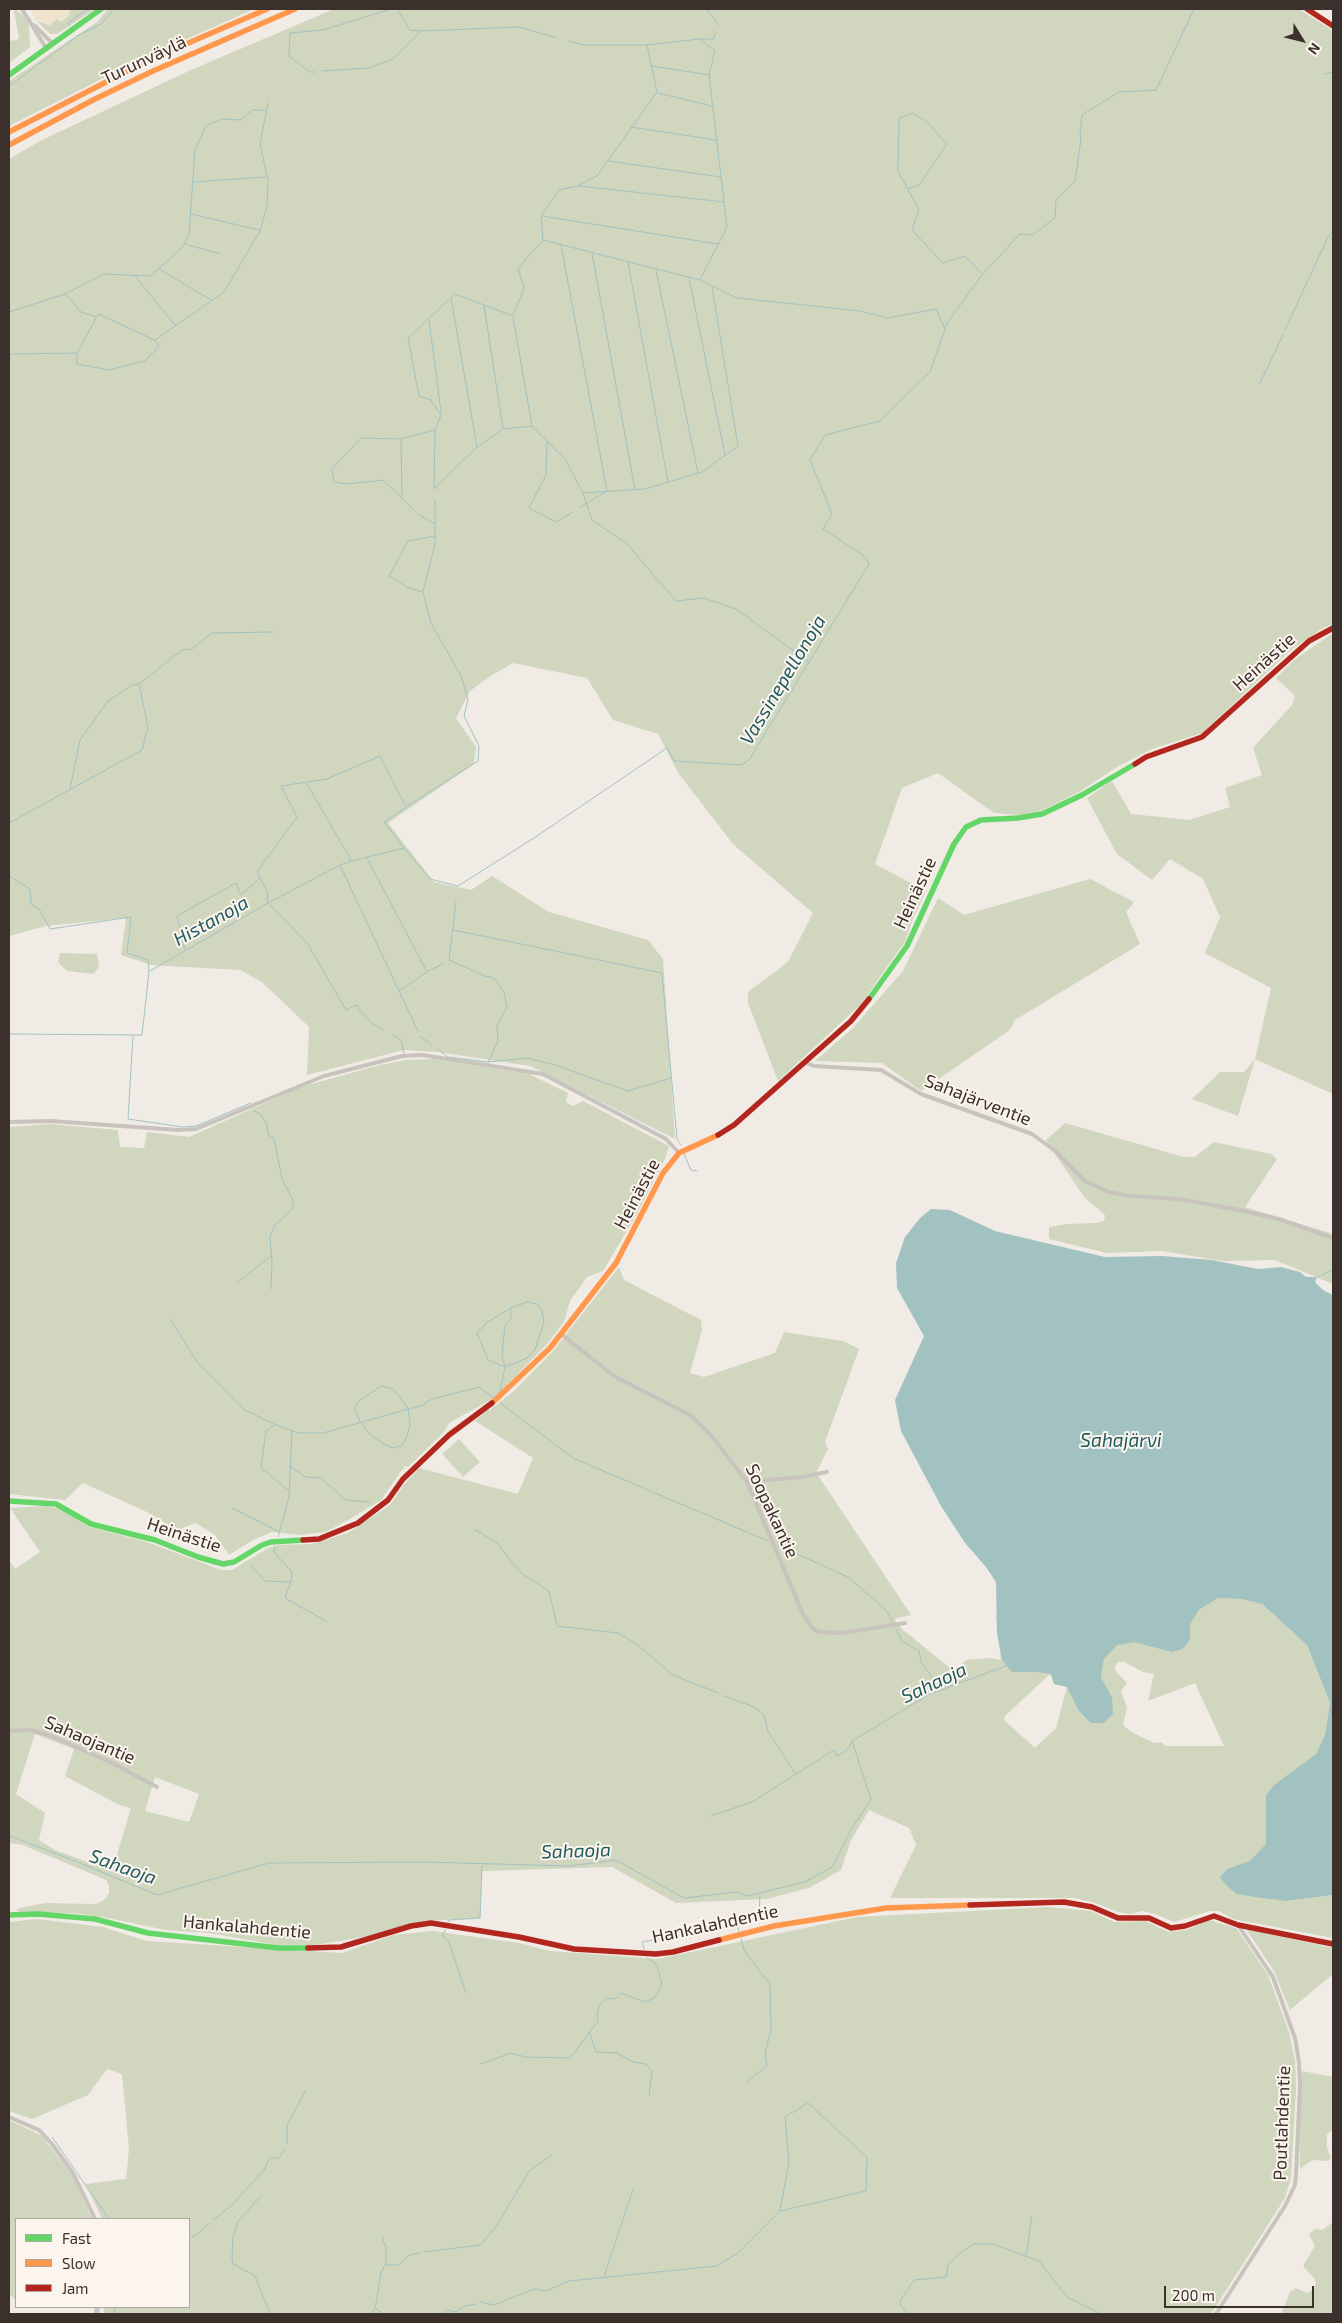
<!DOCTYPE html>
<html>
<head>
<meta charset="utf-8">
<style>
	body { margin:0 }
	#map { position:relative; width:1342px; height:2323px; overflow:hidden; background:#f0ebe5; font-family:"Exo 2",sans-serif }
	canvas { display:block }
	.frame { position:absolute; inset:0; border:10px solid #3b302b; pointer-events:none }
	.legend { position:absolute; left:15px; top:2218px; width:175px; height:90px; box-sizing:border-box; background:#fbf5ee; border:1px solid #aea6a0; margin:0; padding:6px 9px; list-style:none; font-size:15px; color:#3b302b }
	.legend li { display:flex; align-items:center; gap:10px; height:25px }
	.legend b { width:25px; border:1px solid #aea6a0 }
	.north { position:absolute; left:1277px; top:15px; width:50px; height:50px; -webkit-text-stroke:4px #fbf5ee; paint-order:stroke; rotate:126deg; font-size:14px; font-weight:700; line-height:20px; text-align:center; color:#3b302b }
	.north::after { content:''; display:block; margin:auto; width:18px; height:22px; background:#3b302b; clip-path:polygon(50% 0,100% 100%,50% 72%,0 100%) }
	.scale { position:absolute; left:1164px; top:2286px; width:150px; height:22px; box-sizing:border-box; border:2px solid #3b302b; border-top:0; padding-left:6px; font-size:15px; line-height:18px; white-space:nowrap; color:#3b302b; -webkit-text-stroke:4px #fbf5ee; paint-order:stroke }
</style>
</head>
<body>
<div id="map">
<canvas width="1342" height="2323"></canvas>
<div class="frame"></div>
<ul class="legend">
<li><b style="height:6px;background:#63d668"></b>Fast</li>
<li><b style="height:6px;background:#ff974d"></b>Slow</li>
<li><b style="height:6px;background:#b3261e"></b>Jam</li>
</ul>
<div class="north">N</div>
<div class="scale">200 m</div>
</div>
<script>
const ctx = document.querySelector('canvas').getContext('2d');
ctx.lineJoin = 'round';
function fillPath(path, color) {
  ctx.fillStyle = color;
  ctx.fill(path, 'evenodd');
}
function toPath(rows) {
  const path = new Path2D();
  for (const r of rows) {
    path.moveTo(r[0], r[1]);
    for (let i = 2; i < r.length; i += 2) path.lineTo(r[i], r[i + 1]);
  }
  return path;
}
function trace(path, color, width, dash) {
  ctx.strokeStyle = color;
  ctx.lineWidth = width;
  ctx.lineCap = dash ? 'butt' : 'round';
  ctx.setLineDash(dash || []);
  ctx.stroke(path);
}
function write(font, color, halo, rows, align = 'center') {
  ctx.font = font + ' "Exo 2",sans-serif';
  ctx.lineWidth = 4;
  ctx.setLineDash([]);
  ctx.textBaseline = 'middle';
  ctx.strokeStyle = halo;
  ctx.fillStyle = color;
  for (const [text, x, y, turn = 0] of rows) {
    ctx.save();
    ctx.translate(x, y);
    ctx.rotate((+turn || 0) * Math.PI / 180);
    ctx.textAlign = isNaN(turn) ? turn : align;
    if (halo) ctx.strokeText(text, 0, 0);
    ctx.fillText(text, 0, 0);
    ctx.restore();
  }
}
fillPath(toPath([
	[69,9,95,9,57,34,50,34,37,21,50,25,57,19,65,19,69,15],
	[108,9,254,9,127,66,9,126,9,81,97,22],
	[334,9,1299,9,1333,31,1333,624,1323,628,1292,649,1202,733,1152,749,1117,767,1079,792,1040,811,1020,815,994,813,938,773,902,788,875,864,926,891,912,921,905,942,860,1005,778,1081,748,1003,748,992,788,962,813,913,733,844,679,774,658,734,613,720,587,678,513,663,489,677,470,691,456,718,476,747,474,764,388,823,434,882,471,890,492,876,549,912,648,940,663,959,675,1139,530,1066,438,1052,404,1050,307,1075,309,1027,262,982,240,970,151,965,121,955,126,918,46,926,9,936,9,159,42,140,191,70],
	[16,10,24,16,29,25,30,47,9,63,9,41,17,40,19,37,14,11],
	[1333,633,1333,1094,1255,1059,1238,1116,1192,1099,1220,1072,1244,1072,1255,1059,1271,988,1205,953,1220,917,1203,879,1170,859,1152,880,1117,854,1087,798,1112,781,1131,814,1189,820,1230,807,1225,788,1262,775,1253,748,1292,705,1295,696,1276,678,1294,660],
	[1090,879,1134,902,1126,912,1140,944,1015,1020,1010,1030,921,1091,882,1063,815,1061,852,1029,903,971,938,898,964,915],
	[60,953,97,954,99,967,93,974,67,971,58,962],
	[434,1059,529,1074,568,1093,566,1102,573,1106,583,1101,669,1146,665,1159,635,1217,603,1271,587,1277,570,1301,564,1322,548,1343,494,1398,449,1423,444,1432,408,1467,405,1466,381,1500,355,1516,326,1532,300,1535,272,1532,253,1540,229,1555,215,1535,196,1523,177,1530,147,1512,83,1483,65,1500,9,1494,9,1127,50,1124,118,1130,120,1147,144,1148,147,1132,189,1137,301,1087,380,1065,406,1060],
	[1065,1123,1184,1157,1195,1157,1214,1142,1271,1154,1277,1159,1245,1207,1333,1234,1333,1284,1275,1260,1222,1261,1162,1251,1107,1253,1049,1239,1049,1227,1068,1224,1095,1223,1104,1221,1105,1215,1084,1197,1046,1140],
	[619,1267,624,1280,701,1320,702,1330,690,1373,704,1377,775,1353,784,1332,843,1341,859,1349,825,1442,828,1449,817,1471,819,1477,911,1615,894,1619,902,1629,955,1672,966,1660,991,1658,1001,1660,996,1615,1199,1610,1218,1598,1241,1599,1262,1604,1307,1645,1330,1703,1325,1735,1316,1754,1266,1795,1266,1898,1286,1901,1333,1895,1333,1938,1233,1919,1219,1911,1210,1911,1174,1922,1155,1914,1142,1911,1131,1914,1118,1912,1095,1903,1075,1898,890,1898,916,1845,909,1828,869,1810,851,1840,841,1870,809,1888,767,1899,676,1903,612,1867,482,1871,480,1918,428,1921,364,1937,315,1945,278,1945,209,1933,166,1930,103,1917,73,1913,19,1912,16,1909,45,1903,96,1904,104,1900,109,1893,109,1886,106,1880,23,1845,9,1843,9,1560,15,1569,40,1552,10,1508,46,1506,61,1509,89,1527,147,1542,221,1570,232,1570,268,1548,279,1545,312,1544,348,1533,390,1505,403,1486,419,1468,518,1494,533,1458,475,1421,488,1409,490,1410,514,1391,554,1350],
	[1118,1662,1124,1662,1143,1672,1154,1674,1148,1701,1195,1683,1224,1746,1166,1746,1161,1742,1154,1743,1131,1732,1123,1725,1127,1707,1121,1691,1127,1683,1114,1669],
	[1050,1674,1054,1684,1067,1687,1056,1728,1035,1748,1004,1720,1005,1716],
	[35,1734,74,1749,65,1776,119,1805,131,1808,112,1871,55,1850,39,1840,45,1813,16,1794],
	[155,1777,199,1794,189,1822,145,1811],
	[459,1439,480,1462,463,1477,442,1454],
	[1048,1907,1091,1911,1114,1922,1146,1921,1168,1932,1186,1930,1209,1920,1236,1928,1268,1975,1289,2032,1295,2061,1296,2090,1291,2178,1285,2198,1211,2314,104,2314,104,2307,189,2307,189,2219,102,2219,86,2184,126,2179,129,2149,122,2074,107,2069,88,2095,32,2119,9,2111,9,1922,37,1919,103,1927,146,1941,342,1953,393,1935,433,1931,519,1943,550,1951,658,1959,857,1917],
	[1246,1929,1333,1948,1333,1974,1290,2010,1274,1971],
	[1302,2071,1333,2077,1333,2130,1327,2134,1327,2147,1331,2158,1328,2161,1312,2160,1300,2169,1299,2136],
	[9,2120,42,2136,72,2175,92,2219,16,2219,16,2300,9,2294],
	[1333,2222,1333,2314,1281,2314,1290,2292,1296,2288,1307,2293,1314,2289,1316,2284,1314,2278,1303,2266,1315,2246,1309,2234,1315,2229,1322,2230]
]), '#d1d6bf');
fillPath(toPath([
	[30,9,69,9,70,12,65,19,61,22,57,19,48,26,41,20,37,21]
]), '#efe3cc');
fillPath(toPath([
	[931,1209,950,1210,995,1231,1105,1257,1162,1256,1212,1260,1258,1269,1281,1267,1300,1272,1306,1277,1317,1277,1315,1282,1323,1290,1333,1295,1333,1895,1286,1901,1255,1897,1237,1894,1227,1886,1220,1877,1227,1869,1250,1861,1266,1844,1266,1795,1274,1785,1316,1754,1325,1735,1330,1703,1307,1645,1262,1604,1241,1599,1218,1598,1199,1610,1190,1624,1190,1639,1185,1647,1180,1650,1172,1652,1134,1642,1117,1645,1104,1659,1102,1669,1101,1678,1112,1697,1113,1714,1104,1723,1091,1723,1079,1711,1067,1687,1054,1684,1051,1674,1036,1672,1012,1672,1002,1660,997,1633,996,1582,986,1567,965,1543,941,1506,901,1431,895,1400,924,1336,897,1288,896,1263,905,1237,920,1218]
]), '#a1c2c1');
trace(toPath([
	[706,9,719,25],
	[628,11,629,10],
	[399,12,410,30,421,31],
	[70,26,68,23,88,9],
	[700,39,713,39,715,34],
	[568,41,584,45,647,45],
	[652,66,709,75],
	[322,71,368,68,393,59,421,31,519,27,557,38],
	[315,72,310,72,289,56,290,33,323,30,391,9],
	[1325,74,1333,72],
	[9,86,77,36,101,24,114,9],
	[658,93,712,106],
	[631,127,716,140],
	[608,161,721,177],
	[193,182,266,177],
	[579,186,724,202],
	[908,189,919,185,947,144,926,121,912,113,899,118,898,171,919,210,912,230,943,263,965,256,982,274],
	[191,214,259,230],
	[542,216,718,244],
	[1329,237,1333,240],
	[543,240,518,268,524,288,513,316,455,294,408,338,419,396,431,400,441,415,435,430,434,489,477,447,503,429,532,426,565,459,583,493,645,489,702,472,738,446,712,287],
	[184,244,221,254],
	[561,245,607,491,579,508],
	[592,253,635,490],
	[628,262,668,482],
	[159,269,211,300],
	[656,270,698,473],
	[135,276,175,325],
	[689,278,725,455],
	[700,280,727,227,709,75,715,51,699,39,647,45,657,92,597,176,577,186,559,190,541,216,543,240,700,280,737,298,860,311,888,318,936,309,945,329],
	[65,294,81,312,96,317,99,314,154,340],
	[451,298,477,447],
	[484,306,503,428],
	[9,312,65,294,104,274,150,276,182,248,189,234,195,150,206,126,222,119,241,120,252,110,266,110],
	[513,317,532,426],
	[429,320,441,412],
	[1285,330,1328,237,1333,232],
	[9,351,10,354,77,353,77,364,109,370,145,361,159,346,155,340,224,292,260,231,267,207,268,180,260,144,268,103],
	[78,352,96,318],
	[1260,383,1283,335],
	[401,439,402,498],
	[547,442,546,475,529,508,556,522,573,512],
	[583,493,592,520,626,543,676,601,704,598,736,609,809,662],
	[414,510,383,480,347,484,334,482,332,469,361,438,401,439,434,430],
	[418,514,435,524,435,500],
	[422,592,407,587,389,576,408,541,435,536],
	[307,784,351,860],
	[70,789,80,740,108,701,132,685,139,684],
	[9,823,142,750,148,727,139,684,182,650,192,649,212,633,274,632],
	[404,848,384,822,405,808],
	[340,865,399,991,427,972,367,858],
	[9,876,30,889,31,904,39,909,50,929,131,917,127,953,148,960,149,972,142,1035,9,1034],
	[458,886,537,836,667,748,674,761,741,765,749,760,869,564,865,557,823,529,832,514,810,460,825,435,880,421,930,372,947,323,982,275,1020,234,1032,235,1055,218,1056,200,1075,181,1081,139,1080,135,1082,115,1119,92,1156,90,1194,9],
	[453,930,662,973,677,1139,681,1145],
	[185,950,177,916,236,883,241,895,260,878],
	[150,971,268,903,340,865,351,861,404,848,430,879,458,886],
	[428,971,443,964],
	[399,991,418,1031],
	[384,1030,371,1023,356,1005,346,1010,307,943,268,903,267,891,257,872,297,817,281,786,327,779,380,756,406,807,478,761,479,746,464,716,468,699,461,676,431,623,423,592,435,544,435,524],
	[393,1035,401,1040,404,1053],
	[133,1036,128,1119,183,1127,196,1126,251,1103],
	[420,1036,432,1045],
	[439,1050,448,1057,488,1062,498,1041,497,1026,507,1007,504,992,494,978,485,976,449,960,456,902],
	[488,1062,527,1058,555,1065,628,1091,671,1078],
	[254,1111,259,1113,267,1124,268,1134,274,1139,282,1179,293,1200,293,1208,275,1225,270,1236,272,1262,271,1289],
	[684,1154,691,1170,697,1171],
	[1317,1277,1333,1270],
	[238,1282,272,1255],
	[170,1319,198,1363,243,1409,276,1425,298,1433,323,1433,423,1405,432,1399,479,1387,493,1397],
	[382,1386,393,1389,408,1408,410,1425,407,1437,401,1446,393,1448,382,1443,371,1435,360,1422,354,1408,360,1400,382,1386],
	[500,1392,505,1367,502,1355,505,1325,511,1319,511,1308,527,1302,537,1304,542,1311,544,1322,535,1350,527,1358,505,1367,488,1360,477,1333,486,1323,511,1308],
	[500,1403,573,1458,768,1541],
	[275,1425,266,1431,261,1468,288,1490],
	[291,1467,306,1477,321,1478,346,1500,369,1502],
	[232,1508,278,1531],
	[474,1529,497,1543,521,1573,549,1591,557,1626,618,1633,635,1643,673,1675,718,1693],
	[278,1537,289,1497,292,1431],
	[777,1545,848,1577,886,1610,892,1621],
	[275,1546,274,1552,292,1572,291,1582,285,1598,326,1621],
	[251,1566,265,1581,291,1582],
	[896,1629,902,1641,919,1651,921,1662,932,1677,936,1692],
	[725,1696,754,1707,764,1715,768,1731,795,1773],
	[711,1816,752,1802,834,1750,837,1756,846,1751,852,1742],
	[9,1837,13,1837,80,1863,157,1895,269,1863,423,1862,569,1866,616,1860,684,1898,736,1892,746,1896,805,1882,832,1867,851,1830,871,1799,852,1741,930,1694,1006,1666],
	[448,1922,449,1920,480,1918,482,1866],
	[445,1930,442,1936,449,1942,466,1993],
	[739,1931,737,1925,759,1916,760,1894],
	[741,1939,744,1950,770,1985,771,2031,765,2052,767,2066,747,2081],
	[644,1949,642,1942,737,1925],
	[589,2032,596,2052,617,2053,633,2062,646,2064,652,2071,649,2096],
	[480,2064,511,2053,525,2057,570,2058,598,2021,597,2012,601,2003,606,1998,615,1999,621,1993,645,2002,654,1998,662,1986,657,1965,647,1958],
	[52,2137,107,2216,107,2219],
	[287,2144,287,2125,306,2090],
	[261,2196,238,2221,233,2237,232,2258,233,2264,255,2276,270,2314],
	[213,2220,232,2205,264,2170,270,2158,279,2158,285,2149],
	[189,2238,196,2235,209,2224],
	[424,2252,481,2245,499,2222,529,2171,552,2155],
	[1026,2256,1032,2216],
	[386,2265,399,2265,409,2255,419,2253],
	[604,2277,633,2190],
	[480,2302,494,2305,534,2289,546,2291,569,2281,716,2266,737,2254,780,2211,866,2191,867,2157,808,2103,785,2117,789,2162,780,2211],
	[376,2309,384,2314],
	[99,2314,99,2307],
	[113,2314,116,2307],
	[371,2314,375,2309,381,2273,386,2262,386,2248,382,2236],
	[443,2314,447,2310,455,2312,465,2306,476,2304],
	[908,2314,901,2306,900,2301,914,2280,946,2277,948,2265,961,2252,974,2244,993,2244,1039,2261,1067,2297,1101,2314]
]), '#a1c2c1', 1);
trace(toPath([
	[22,9,46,48],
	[34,25,53,44],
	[805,1062,814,1066,881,1070,921,1094,1032,1134,1054,1150,1085,1181,1109,1192,1130,1196,1179,1199,1239,1210,1279,1219,1333,1238],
	[9,1122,51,1121,178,1130,196,1129,324,1076,402,1056,422,1055,543,1074,666,1139,679,1153],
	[561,1334,614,1376,690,1415,711,1435,747,1482,803,1614,813,1629,819,1632,842,1633,905,1623],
	[747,1482,802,1477,827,1472],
	[9,1731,31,1730,51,1736,112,1763,157,1787],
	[9,2117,39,2130,52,2144,73,2173,95,2219],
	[96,2314,97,2307],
	[1216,2314,1285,2206,1295,2185,1296,2175,1300,2085,1299,2062,1295,2038,1273,1977,1238,1925]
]), '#c9c3be', 4);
trace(toPath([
	[9,75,101,9],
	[869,999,907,946,954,844,966,827,981,820,1018,818,1042,814,1082,795,1135,764],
	[9,1501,56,1504,91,1524,155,1540,198,1557,223,1564,234,1562,262,1545,271,1542,303,1540],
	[9,1915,38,1914,95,1919,148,1933,279,1948,308,1948]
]), '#63d668', 5.5);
trace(toPath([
	[9,132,149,60,267,9],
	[9,145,93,100,153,71,295,9],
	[492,1403,550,1348,616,1263,663,1173,679,1153,718,1135],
	[719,1940,774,1926,886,1908,970,1905]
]), '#ff974d', 5.5);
trace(toPath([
	[1307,9,1333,26],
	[1135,764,1146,757,1202,737,1309,641,1333,628],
	[718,1135,734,1125,851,1021,869,999],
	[303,1540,319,1539,358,1523,388,1500,403,1479,449,1435,492,1403],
	[970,1905,1064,1902,1092,1907,1118,1918,1149,1918,1171,1928,1185,1926,1214,1916,1238,1925,1333,1944],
	[308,1948,341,1947,411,1926,431,1923,519,1937,574,1949,656,1954,673,1952,719,1940]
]), '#b3261e', 5.5);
write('18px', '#3b302b', '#fbf5ee', [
	["Turunväylä",144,60,-25],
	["Heinästie",1264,662,-42],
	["Heinästie",915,893,-65],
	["Sahajärventie",978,1100,21],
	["Heinästie",637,1194,-62],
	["Soopakantie",772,1511,65],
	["Heinästie",184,1535,18],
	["Sahaojantie",90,1740,23],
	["Hankalahdentie",715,1924,-12],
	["Hankalahdentie",247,1927,5],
	["Poutlahdentie",1282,2123,-88]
]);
write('italic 19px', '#1f5a5e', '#fbf5ee', [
	["Vassinepellonoja",783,680,-59],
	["Histanoja",211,921,-29],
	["Sahajärvi",1121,1441],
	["Sahaoja",934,1683,-25],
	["Sahaoja",576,1851,-2],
	["Sahaoja",123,1867,20]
]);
</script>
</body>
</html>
